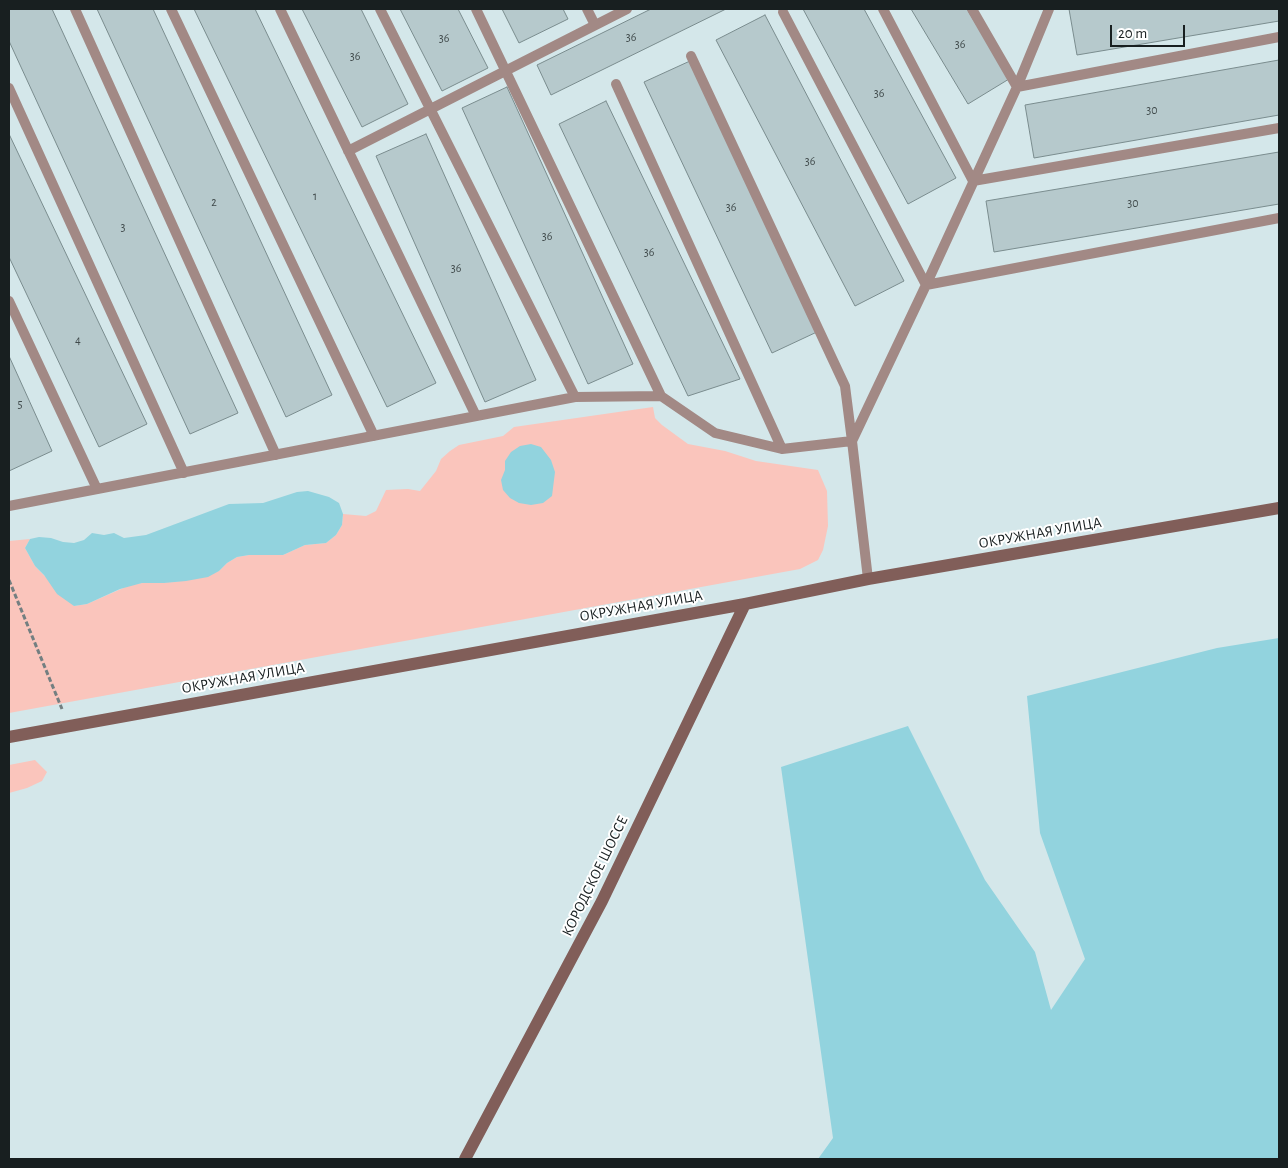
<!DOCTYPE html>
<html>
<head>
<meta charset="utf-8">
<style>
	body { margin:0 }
	#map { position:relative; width:1288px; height:1168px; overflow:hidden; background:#d4e7ea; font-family:"Alegreya Sans",sans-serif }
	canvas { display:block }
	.frame { position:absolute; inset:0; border:10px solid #181f20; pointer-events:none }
	.scale { position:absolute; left:1110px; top:25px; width:75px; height:22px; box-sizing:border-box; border:2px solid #181f20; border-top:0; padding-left:6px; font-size:15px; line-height:18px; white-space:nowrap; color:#181f20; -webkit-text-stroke:4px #fff; paint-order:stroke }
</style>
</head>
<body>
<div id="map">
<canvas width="1288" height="1168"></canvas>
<div class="frame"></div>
<div class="scale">20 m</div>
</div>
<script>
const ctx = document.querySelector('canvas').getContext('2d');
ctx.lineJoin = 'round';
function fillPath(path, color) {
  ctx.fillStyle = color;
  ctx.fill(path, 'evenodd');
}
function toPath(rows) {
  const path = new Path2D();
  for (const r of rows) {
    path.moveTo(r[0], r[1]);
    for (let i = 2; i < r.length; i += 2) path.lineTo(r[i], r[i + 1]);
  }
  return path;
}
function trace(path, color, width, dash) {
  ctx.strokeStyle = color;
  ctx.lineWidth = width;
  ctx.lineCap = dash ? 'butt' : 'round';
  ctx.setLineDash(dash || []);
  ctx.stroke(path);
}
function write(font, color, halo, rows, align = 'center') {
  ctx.font = font + ' "Alegreya Sans",sans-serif';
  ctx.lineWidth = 4;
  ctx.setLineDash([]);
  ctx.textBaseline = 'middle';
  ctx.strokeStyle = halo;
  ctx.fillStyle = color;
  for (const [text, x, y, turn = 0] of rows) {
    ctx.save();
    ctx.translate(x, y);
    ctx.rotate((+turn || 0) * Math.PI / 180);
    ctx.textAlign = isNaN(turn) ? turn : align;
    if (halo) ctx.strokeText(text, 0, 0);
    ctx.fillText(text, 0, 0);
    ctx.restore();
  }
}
fillPath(toPath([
	[653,407,655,418,662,425,688,444,725,451,756,461,818,470,827,491,828,526,823,550,818,560,800,569,9,713,9,541,30,539,25,548,35,566,74,606,87,604,130,585,142,583,175,582,219,571,227,563,237,557,249,555,283,555,305,545,326,543,336,535,342,525,343,514,366,516,376,511,386,490,408,489,420,491,436,471,441,459,450,451,459,445,503,436,514,427],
	[35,760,47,772,42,781,27,788,9,793,9,765]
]), '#fac5bc');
fillPath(toPath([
	[531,444,541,447,551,460,555,472,552,496,543,503,531,505,519,503,510,498,503,490,501,480,505,470,505,461,511,452,520,446],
	[308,491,329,497,339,503,343,514,342,525,336,535,326,543,305,545,283,555,249,555,237,557,227,563,219,571,208,577,186,581,164,583,142,583,120,589,87,604,74,606,57,594,44,575,35,566,25,548,30,539,39,537,51,538,63,542,74,543,84,540,92,533,104,535,114,533,124,538,146,535,229,504,263,503,297,492],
	[1279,638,1279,1159,818,1159,833,1138,781,767,908,726,985,880,1035,952,1051,1010,1085,959,1040,833,1027,696,1217,648]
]), '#92d3de');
const building = toPath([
	[9,9,52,9,238,413,190,434,9,41,9,9],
	[97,9,153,9,332,395,286,417,97,9],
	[194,9,255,9,436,383,387,407,194,9],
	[302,9,361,9,408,104,362,127,302,9],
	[400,9,458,9,488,68,442,91,400,9],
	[502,9,563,9,568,19,519,43,502,9],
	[651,9,726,9,551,95,537,65,651,9],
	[803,9,864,9,956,178,908,204,803,9],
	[911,9,967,9,1009,79,968,104,911,9],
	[1069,9,1279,9,1279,21,1077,55,1069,9],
	[765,15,904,281,855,306,716,40,765,15],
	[1279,60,1279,115,1034,158,1025,105,1279,60],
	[690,61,819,331,772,353,644,82,690,61],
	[507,87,633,364,588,384,462,108,507,87],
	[606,101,740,379,688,396,559,124,606,101],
	[9,134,147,424,99,447,9,257,9,134],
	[426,134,536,380,485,402,376,156,426,134],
	[1279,152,1279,204,994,252,986,201,1279,152],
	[9,356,52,451,9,471,9,356]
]);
fillPath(building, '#b6c9cc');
trace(building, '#7a8c8e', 1);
trace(toPath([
	[9,580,62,709]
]), '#737f81', 3, [5, 2.5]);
trace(toPath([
	[75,9,276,455],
	[171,9,374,436],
	[280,9,476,416],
	[380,9,575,397],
	[476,9,661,396],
	[587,9,595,25],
	[883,9,973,181,1279,128],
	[972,9,1017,87,1279,37],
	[783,12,926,285,1279,218],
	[616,84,782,449],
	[9,88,184,473],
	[348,151,627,9],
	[9,301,97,489],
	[9,506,575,397,661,396,715,433,782,449,852,441,845,386,691,56],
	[868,579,852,441,926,285,1017,87,1049,9]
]), '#a28985', 10);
trace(toPath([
	[9,737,745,604,868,579,1279,508],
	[465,1159,602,901,745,604]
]), '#815e59', 12);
write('12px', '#404a4b', null, [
	["36",631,37],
	["36",444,38],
	["36",960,44],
	["36",355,56],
	["36",879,93],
	["30",1152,110],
	["36",810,161],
	["1",315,196],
	["2",214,202],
	["30",1133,203],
	["36",731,207],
	["3",123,227],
	["36",547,236],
	["36",649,252],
	["36",456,268],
	["4",78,340],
	["5",20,404]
]);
write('15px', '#181f20', '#fff', [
	["ОКРУЖНАЯ УЛИЦА",1040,533,-10],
	["ОКРУЖНАЯ УЛИЦА",641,606,-10],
	["ОКРУЖНАЯ УЛИЦА",243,678,-10],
	["КОРОДСКОЕ ШОССЕ",595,876,-64]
]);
</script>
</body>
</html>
